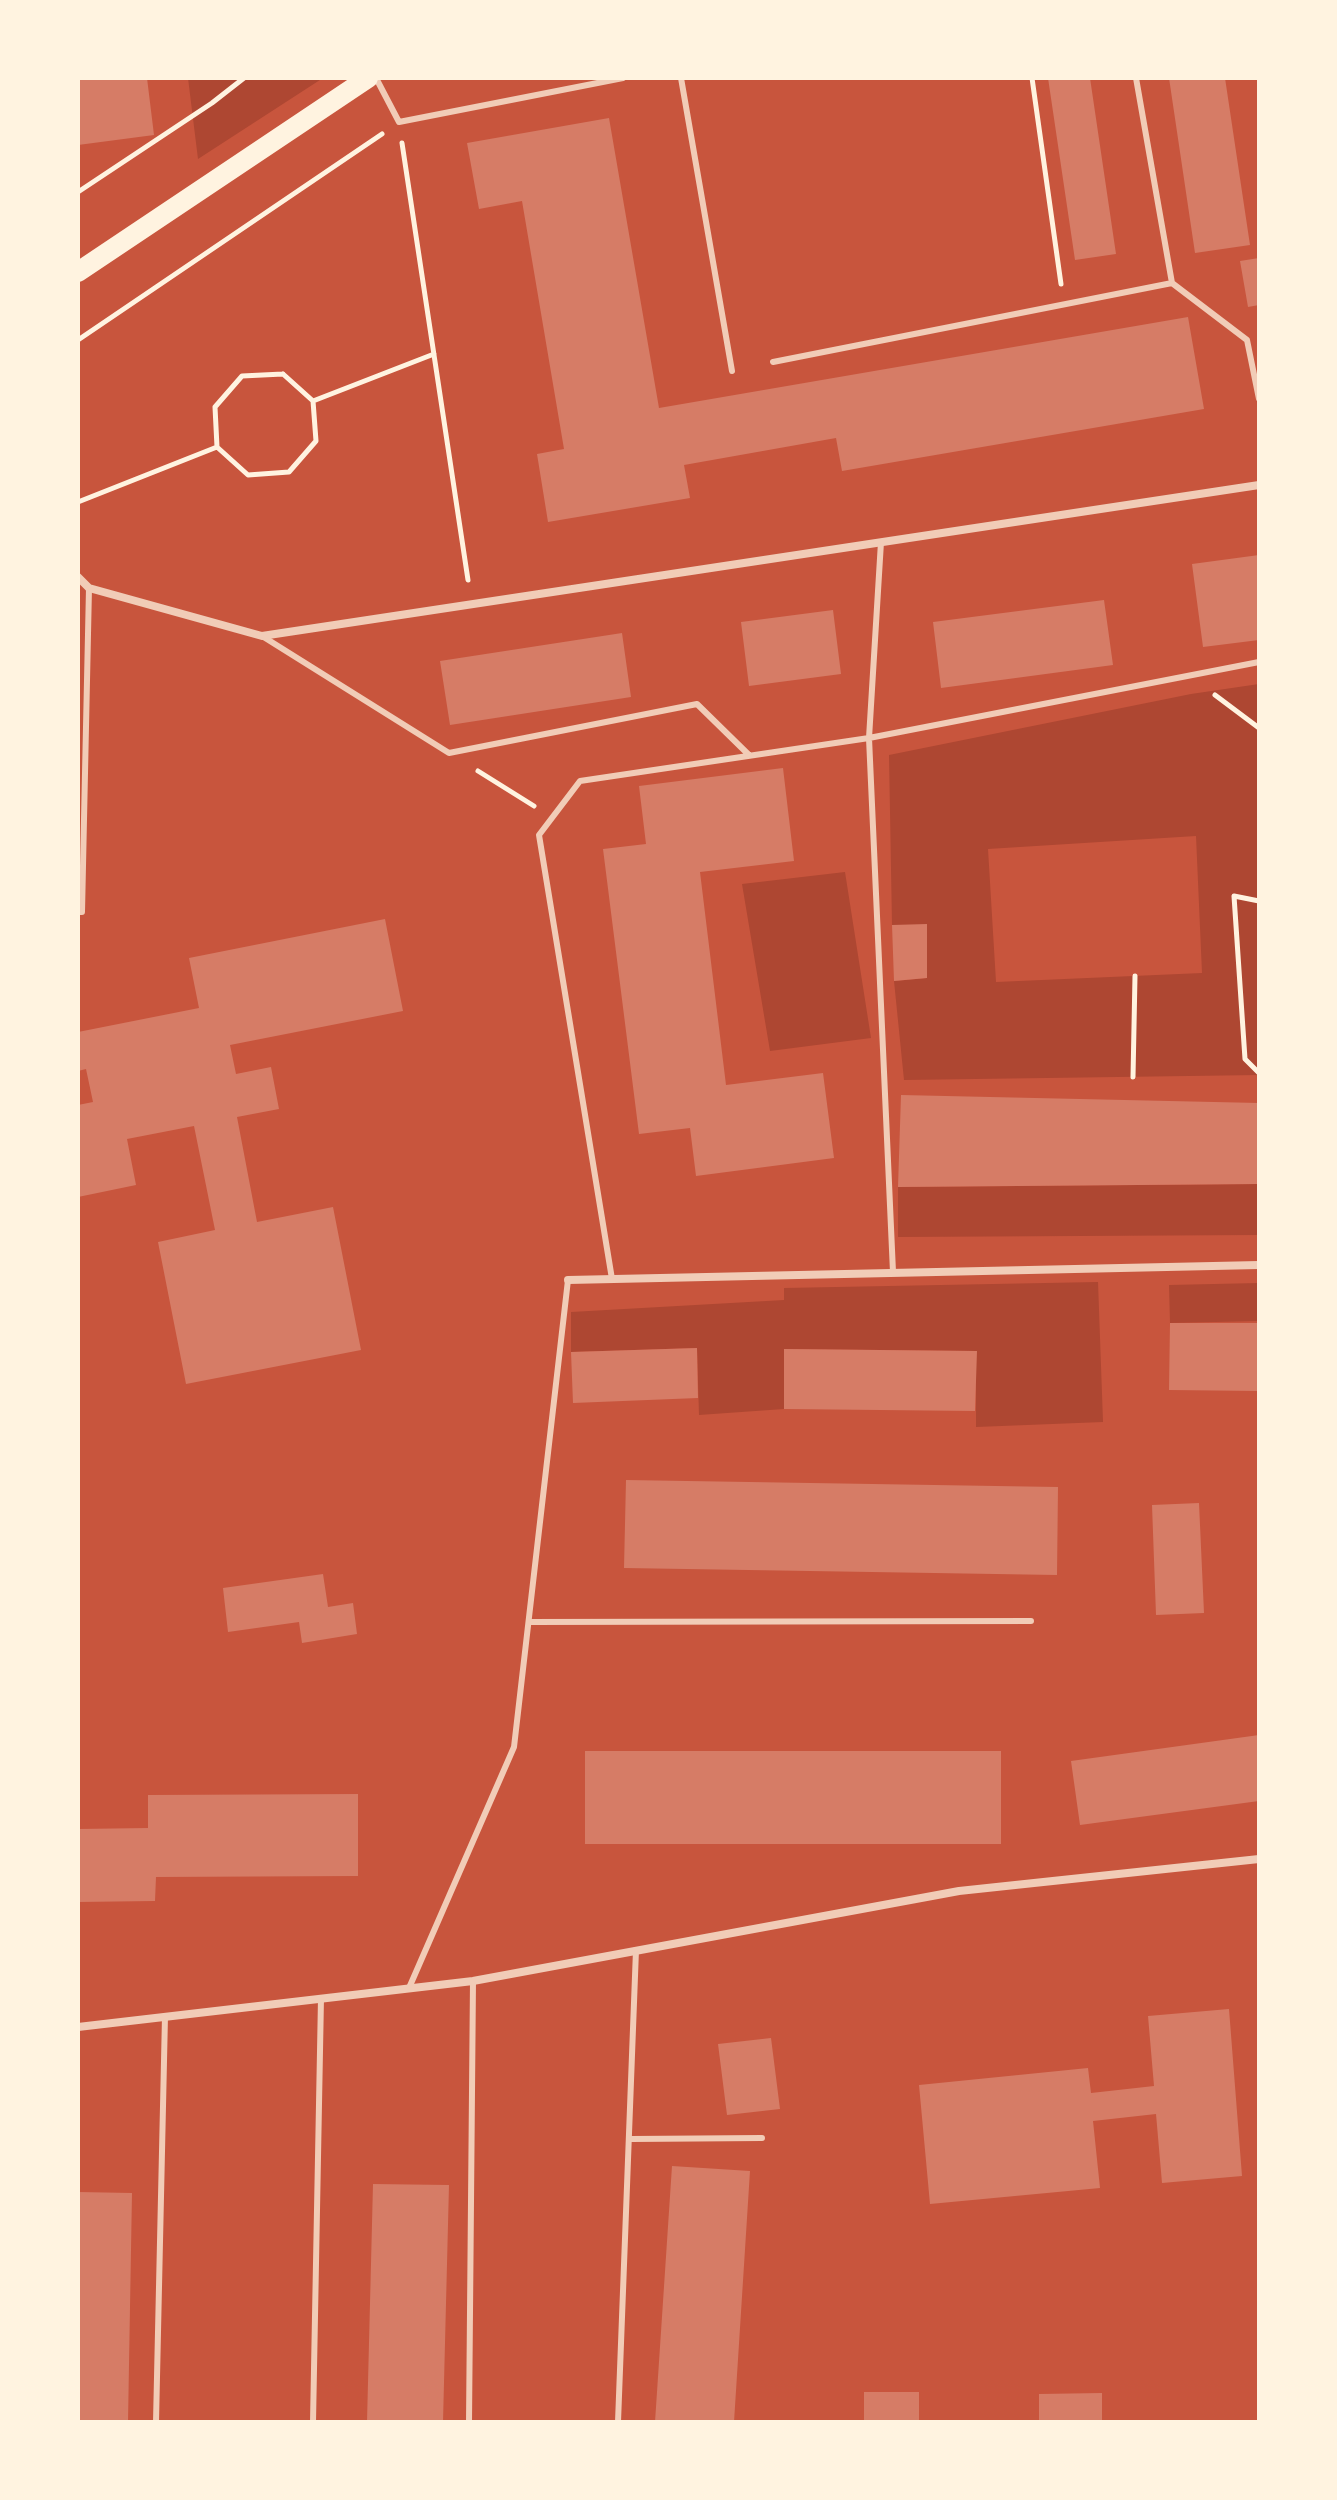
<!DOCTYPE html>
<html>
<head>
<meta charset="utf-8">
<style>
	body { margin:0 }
	#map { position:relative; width:1337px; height:2500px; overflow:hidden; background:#c8553d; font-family:"IBM Plex Sans",sans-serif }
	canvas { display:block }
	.frame { position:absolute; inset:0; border:80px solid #fff3e0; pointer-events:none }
</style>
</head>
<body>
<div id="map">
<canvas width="1337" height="2500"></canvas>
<div class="frame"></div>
</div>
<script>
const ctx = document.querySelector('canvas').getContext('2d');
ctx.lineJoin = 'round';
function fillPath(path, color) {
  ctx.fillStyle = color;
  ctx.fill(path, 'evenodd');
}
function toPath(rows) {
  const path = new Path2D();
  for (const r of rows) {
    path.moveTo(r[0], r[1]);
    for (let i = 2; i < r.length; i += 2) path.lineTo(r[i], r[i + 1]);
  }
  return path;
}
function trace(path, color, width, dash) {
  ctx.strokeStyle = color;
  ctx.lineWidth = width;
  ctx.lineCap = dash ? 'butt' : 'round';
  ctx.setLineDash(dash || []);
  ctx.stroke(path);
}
fillPath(toPath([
	[188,78,323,78,198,159],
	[1259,684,1259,1075,904,1080,894,981,927,978,927,925,892,925,889,755,1191,694],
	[1196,836,1202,973,996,982,988,849],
	[845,872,871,1038,770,1051,742,884],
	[1259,1184,1259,1235,898,1237,898,1187],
	[1098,1282,1103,1422,976,1427,976,1351,785,1349,784,1409,699,1415,697,1348,571,1352,571,1312,784,1300,784,1288],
	[1259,1283,1259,1321,1170,1323,1169,1285]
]), '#ae4732');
fillPath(toPath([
	[78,78,147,78,154,135,78,145],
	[1048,78,1090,78,1116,254,1075,260],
	[1169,78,1225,78,1250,245,1195,253],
	[609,118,659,408,1188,317,1204,409,842,471,836,438,684,465,690,498,548,522,537,454,564,449,522,201,479,209,467,143],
	[1259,258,1259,305,1248,307,1240,261],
	[1259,555,1259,640,1203,647,1192,564],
	[1104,600,1113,665,941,688,933,622],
	[833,610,841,674,749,686,741,622],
	[622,633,631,697,450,725,440,661],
	[783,768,794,861,700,872,726,1085,823,1073,834,1158,696,1176,690,1128,639,1134,603,849,646,844,639,786],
	[385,919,403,1011,230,1045,236,1074,271,1067,279,1109,237,1117,257,1222,333,1207,361,1350,186,1384,158,1242,215,1230,194,1126,127,1139,136,1185,78,1197,78,1105,93,1102,86,1069,78,1071,78,1032,199,1008,189,958],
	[927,924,927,978,894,981,892,925],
	[901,1095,1259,1103,1259,1184,898,1187],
	[1170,1323,1259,1323,1259,1391,1169,1390],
	[697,1348,698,1398,573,1403,571,1352],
	[784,1349,977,1351,975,1411,784,1409],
	[626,1480,1058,1487,1057,1575,624,1568],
	[1199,1503,1204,1613,1156,1615,1152,1505],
	[323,1574,328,1607,353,1603,357,1634,302,1643,299,1622,228,1632,223,1588],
	[1259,1735,1259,1801,1080,1825,1071,1761],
	[585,1751,1001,1751,1001,1844,585,1844],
	[358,1794,358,1876,156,1877,155,1901,78,1902,78,1829,148,1828,148,1795],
	[1229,2009,1242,2176,1162,2183,1156,2114,1093,2121,1100,2188,930,2204,919,2085,1088,2068,1091,2093,1154,2086,1148,2016],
	[771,2038,780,2109,727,2115,718,2044],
	[672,2166,750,2171,734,2422,655,2422],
	[373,2184,449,2185,443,2422,367,2422],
	[78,2192,132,2193,128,2422,78,2422],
	[864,2392,919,2392,919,2422,864,2422],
	[1102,2393,1102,2422,1039,2422,1039,2394]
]), '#d67c66');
trace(toPath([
	[1032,78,1061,284],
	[402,143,468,580],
	[78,192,212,103,244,78],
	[78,340,382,134],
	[283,374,313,401,316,441,289,472,248,475,217,447,215,407,242,376,283,374],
	[313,401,434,354],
	[78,502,217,447],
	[1215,695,1259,728],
	[478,771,534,806],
	[1259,901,1234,896,1245,1059,1259,1073],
	[1133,1077,1135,976]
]), '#fff3e0', 5);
trace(toPath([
	[376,78,399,122,623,78],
	[681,78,732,371],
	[1136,78,1172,283,1247,340,1259,399],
	[773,362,1172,283],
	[881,542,869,738,893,1272],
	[262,636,449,753,697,704,749,755],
	[78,912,82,912,89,588],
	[612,1279,539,835,580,781,869,738,1259,662],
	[529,1622,1031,1621],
	[409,1988,514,1747,568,1280],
	[631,2139,762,2138],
	[156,2422,165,2016],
	[313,2422,321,1998],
	[469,2422,473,1981],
	[618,2422,636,1950]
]), '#f1ccb7', 6);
trace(toPath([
	[78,577,89,588,262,636,1259,485],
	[568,1280,1259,1265],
	[78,2027,473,1981,959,1891,1259,1859]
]), '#f1ccb7', 8);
trace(toPath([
	[78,272,368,78]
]), '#fff3e0', 20);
</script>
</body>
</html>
